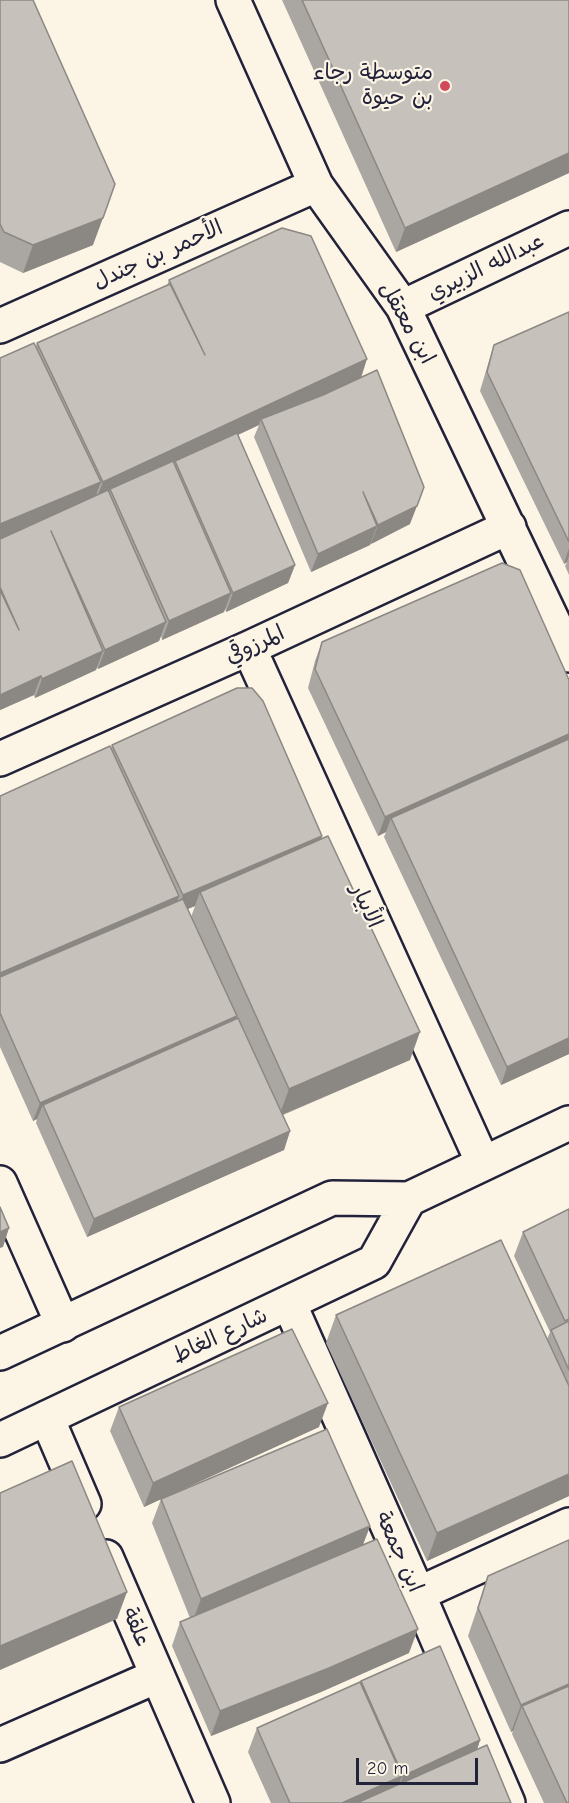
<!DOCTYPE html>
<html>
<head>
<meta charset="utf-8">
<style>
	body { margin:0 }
	#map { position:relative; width:569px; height:1803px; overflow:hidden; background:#fcf5e5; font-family:"Comic Neue",sans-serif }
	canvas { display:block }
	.scale { position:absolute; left:356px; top:1758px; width:122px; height:27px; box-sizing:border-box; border:3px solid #22223b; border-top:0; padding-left:8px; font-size:18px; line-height:21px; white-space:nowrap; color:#22223b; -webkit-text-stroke:4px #fcf5e5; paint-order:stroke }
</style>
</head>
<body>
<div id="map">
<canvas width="569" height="1803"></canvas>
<div class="scale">20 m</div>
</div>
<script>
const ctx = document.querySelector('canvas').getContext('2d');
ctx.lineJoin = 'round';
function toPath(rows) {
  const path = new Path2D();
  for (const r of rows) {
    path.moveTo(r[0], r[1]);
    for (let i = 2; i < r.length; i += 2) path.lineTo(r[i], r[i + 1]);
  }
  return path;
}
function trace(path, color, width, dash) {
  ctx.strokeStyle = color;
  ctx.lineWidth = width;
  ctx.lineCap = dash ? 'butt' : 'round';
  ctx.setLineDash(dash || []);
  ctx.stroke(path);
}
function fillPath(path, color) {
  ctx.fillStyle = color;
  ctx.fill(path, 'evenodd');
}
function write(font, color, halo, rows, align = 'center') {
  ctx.font = font + ' "Comic Neue","Playpen Sans Arabic",sans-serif';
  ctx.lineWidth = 4.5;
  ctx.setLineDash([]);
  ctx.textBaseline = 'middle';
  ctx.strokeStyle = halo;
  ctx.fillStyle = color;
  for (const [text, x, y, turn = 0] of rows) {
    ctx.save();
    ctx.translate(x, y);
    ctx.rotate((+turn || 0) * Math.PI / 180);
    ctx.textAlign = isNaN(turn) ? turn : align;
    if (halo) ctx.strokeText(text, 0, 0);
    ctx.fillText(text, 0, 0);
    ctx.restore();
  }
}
const street = toPath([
	[233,0,316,185,403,307,569,655],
	[403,307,569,228],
	[0,326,316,185],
	[249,648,483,1163],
	[0,759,249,648,509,527],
	[0,1183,63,1325],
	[289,1303,418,1594,508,1803],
	[47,1418,84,1504],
	[106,1557,213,1803],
	[418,1594,569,1525],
	[0,1745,157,1676]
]);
const secondary = toPath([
	[0,1353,332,1198,409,1199,569,1123],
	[0,1440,374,1262,409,1199]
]);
trace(street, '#22223b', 38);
trace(secondary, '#22223b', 38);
trace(street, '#fcf5e5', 33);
trace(secondary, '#fcf5e5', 33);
fillPath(toPath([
	[0,0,93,245,23,273,0,262],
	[282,0,569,0,569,173,396,252],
	[169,280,361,377,410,524,371,544,371,543,370,545,311,572,254,437,259,425,238,435,295,565,288,583,226,612,225,608,224,612,162,640,161,636,159,641,98,669,97,667,96,670,35,698,34,695,0,710,0,358,36,346,37,343,167,286],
	[569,312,569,575,565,566,567,562,564,564,480,391,488,364,494,345],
	[322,642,569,680,569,1054,501,1085,384,837,386,832,378,836,308,688,315,661],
	[112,745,322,836,321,839,410,1060,283,1115,290,1131,284,1150,87,1237,36,1123,37,1119,33,1121,0,1047,0,796,111,748],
	[195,906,191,917,187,909],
	[569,1209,569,1496,427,1561,326,1343,336,1315,547,1339,550,1332,514,1256,523,1232],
	[119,1407,319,1427,168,1496,370,1526,363,1544,409,1653,321,1692,211,1736,172,1646,180,1622,190,1618,152,1523,161,1499,144,1507,110,1431],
	[488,1576,569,1803,544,1803,512,1734,513,1731,511,1732,468,1636],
	[361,1681,480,1740,477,1750,511,1803,271,1803,248,1752,257,1728,360,1683]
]), '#aaa6a1');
fillPath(toPath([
	[569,153,569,173,396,252,405,228],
	[103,218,93,245,23,273,33,245],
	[367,359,361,378,263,423,261,419,259,425,176,463,175,461,173,465,110,489,108,495,96,500,103,482],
	[101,482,94,500,0,540,0,524],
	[417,506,410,524,371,544,378,525],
	[377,526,370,545,311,572,318,554],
	[569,548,569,556,567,562,564,564],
	[295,565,288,583,226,612,233,593],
	[231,593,224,612,162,640,169,621],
	[166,622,159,641,98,669,105,650],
	[103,651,96,670,35,698,42,679],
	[41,676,34,695,0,710,0,695],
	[569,734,569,750,391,818,386,832,378,836,385,817],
	[322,836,316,855,200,892,195,906,176,914,183,895],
	[179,896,173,915,0,989,0,973],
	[237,1016,231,1034,43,1105,37,1119,33,1121,40,1103],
	[420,1032,410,1060,279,1116,289,1089],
	[569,1038,569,1054,501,1085,507,1067],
	[290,1131,284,1150,87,1237,94,1219],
	[9,1228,3,1247,0,1248,0,1232],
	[328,1403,319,1427,144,1507,153,1483],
	[569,1474,569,1496,427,1561,437,1533],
	[370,1526,361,1550,192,1623,201,1599],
	[127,1592,117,1619,0,1670,0,1646],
	[418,1629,409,1653,321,1692,211,1736,220,1711],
	[569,1684,569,1707,522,1706,513,1731,511,1732,521,1705],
	[480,1740,472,1765,395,1800,403,1776],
	[402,1776,393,1800,386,1803,342,1803]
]), '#8b8783');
const building = toPath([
	[0,0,33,0,115,184,103,218,33,245,4,232,0,224,0,0],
	[302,0,569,0,569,153,405,228,302,0],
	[282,228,311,236,367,359,103,482,37,343,170,284,205,355,169,280,282,228],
	[569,312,569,542,487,372,494,345,569,312],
	[34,343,101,482,0,524,0,358,34,343],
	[377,370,424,487,417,506,378,525,363,492,377,526,318,554,261,419,323,395,377,370],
	[237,433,295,565,233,593,175,461,237,433],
	[173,461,231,593,169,621,110,489,173,461],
	[108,490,166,622,105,650,51,531,103,651,42,679,41,676,0,695,0,590,19,630,0,587,0,539,108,490],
	[502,563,520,570,569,680,569,734,385,817,315,669,322,642,502,563],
	[237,688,252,688,263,701,322,836,183,895,112,745,237,688],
	[569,739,569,1038,507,1067,391,818,569,739],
	[110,746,179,896,0,973,0,796,110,746],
	[328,836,420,1032,289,1089,200,892,328,836],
	[183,899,237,1016,40,1103,0,1013,0,977,183,899],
	[238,1018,290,1131,94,1219,43,1105,238,1018],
	[0,1207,9,1228,0,1232,0,1207],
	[569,1209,569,1319,565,1321,523,1232,569,1209],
	[501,1240,569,1386,569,1474,437,1533,336,1315,501,1240],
	[569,1321,569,1370,551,1330,569,1321],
	[292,1329,328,1403,153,1483,119,1407,292,1329],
	[327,1429,370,1526,201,1599,161,1499,327,1429],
	[72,1461,127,1592,0,1646,0,1493,72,1461],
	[377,1539,418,1629,329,1668,220,1711,180,1622,377,1539],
	[569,1540,569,1684,521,1705,478,1608,488,1576,569,1540],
	[440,1646,480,1740,403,1776,361,1681,440,1646],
	[360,1682,402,1776,342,1803,290,1803,257,1728,360,1682],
	[569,1686,569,1803,567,1803,522,1706,569,1686],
	[487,1745,511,1803,357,1803,487,1745]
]);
fillPath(building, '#c6c1bb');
trace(building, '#8b8783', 1.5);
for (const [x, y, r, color] of [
	[445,86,6,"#d1495b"]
]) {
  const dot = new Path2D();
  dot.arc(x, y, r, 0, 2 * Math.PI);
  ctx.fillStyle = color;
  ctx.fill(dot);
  trace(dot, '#fcf5e5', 2);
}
write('22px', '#22223b', '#fcf5e5', [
	["متوسطة رجاء",433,73],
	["بن حيوة",433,98]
], 'right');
write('22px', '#22223b', '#fcf5e5', [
	["الأحمر بن جندل",158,255,-24],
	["عبدالله الزبيري",486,267,-26],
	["ابن معتقل",407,323,61],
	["المرزوقي",255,645,-25],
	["الأبيار",366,906,65],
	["شارع الغاط",220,1336,-25],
	["ابن جمعة",399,1552,66],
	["علقة",136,1627,67]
]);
</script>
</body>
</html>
